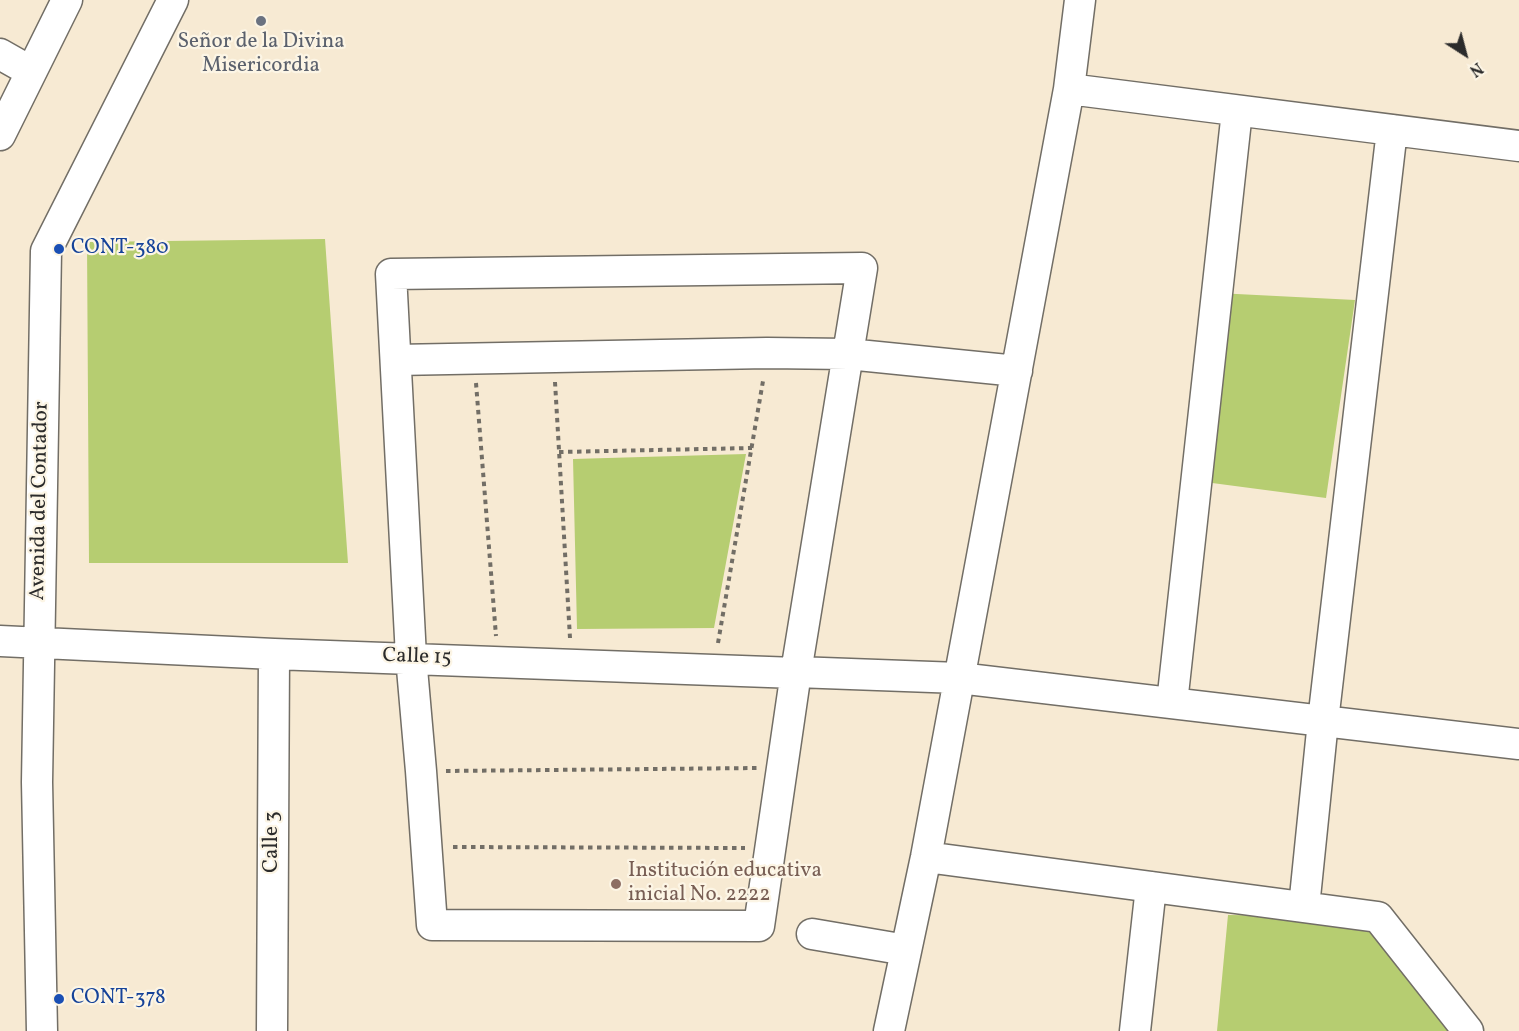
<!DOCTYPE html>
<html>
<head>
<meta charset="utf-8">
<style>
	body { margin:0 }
	#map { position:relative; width:1519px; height:1031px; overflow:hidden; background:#f7ead3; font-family:Vollkorn,serif }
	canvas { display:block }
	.north { position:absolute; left:1435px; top:24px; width:60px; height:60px; -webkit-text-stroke:4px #fcf5e5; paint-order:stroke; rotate:144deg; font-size:16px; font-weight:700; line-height:24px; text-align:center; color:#2b2b2b }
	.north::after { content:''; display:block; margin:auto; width:21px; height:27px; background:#2b2b2b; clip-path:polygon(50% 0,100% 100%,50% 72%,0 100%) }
</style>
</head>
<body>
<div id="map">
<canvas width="1519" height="1031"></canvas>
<div class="north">N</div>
</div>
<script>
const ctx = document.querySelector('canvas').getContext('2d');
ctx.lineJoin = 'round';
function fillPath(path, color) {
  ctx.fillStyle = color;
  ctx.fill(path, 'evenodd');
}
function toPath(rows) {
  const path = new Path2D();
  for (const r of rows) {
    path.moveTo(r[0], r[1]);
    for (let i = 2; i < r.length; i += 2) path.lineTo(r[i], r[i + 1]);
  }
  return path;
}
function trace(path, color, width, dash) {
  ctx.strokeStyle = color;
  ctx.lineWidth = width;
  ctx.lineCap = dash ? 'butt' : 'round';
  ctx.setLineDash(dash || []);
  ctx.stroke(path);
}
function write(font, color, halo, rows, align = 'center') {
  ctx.font = font + ' Vollkorn,serif';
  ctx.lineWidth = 4.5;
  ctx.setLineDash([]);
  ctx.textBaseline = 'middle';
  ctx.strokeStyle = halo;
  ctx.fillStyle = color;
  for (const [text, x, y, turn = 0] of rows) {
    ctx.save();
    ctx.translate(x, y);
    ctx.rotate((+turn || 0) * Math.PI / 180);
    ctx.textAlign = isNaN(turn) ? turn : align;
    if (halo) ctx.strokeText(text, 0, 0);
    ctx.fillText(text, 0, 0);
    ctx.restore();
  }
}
fillPath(toPath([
	[325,239,348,563,89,563,87,242],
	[1217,293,1355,300,1326,498,1197,481],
	[746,454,714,628,577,629,573,459],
	[1228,915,1378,917,1450,1031,1217,1031]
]), '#b6cd71');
const minor = toPath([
	[0,54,30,71],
	[1069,89,1519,146],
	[0,135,67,0],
	[862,268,796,672,759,926,432,925,421,771,411,657,391,274,862,268],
	[396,360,767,353,848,354,1017,371],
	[0,641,274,654,796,673],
	[796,672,959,678,1519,744],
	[1172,703,1237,111],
	[926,857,1378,917,1468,1031],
	[1304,907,1323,721,1392,130],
	[812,934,906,950],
	[42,1031,37,782,46,251,173,0],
	[272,1031,274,654],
	[889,1031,926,857,1069,89,1080,0],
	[1135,1031,1151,887]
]);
trace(minor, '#726e66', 33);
trace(toPath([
	[555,382,570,638],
	[476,383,496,636],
	[559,452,752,448],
	[718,643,763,381],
	[446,771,757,768],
	[453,847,745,848]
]), '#726e66', 4, [4.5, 4.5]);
trace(minor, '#fff', 30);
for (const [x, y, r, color] of [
	[261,21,6,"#6b7280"],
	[59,249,6,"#1a4fb4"],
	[616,884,6,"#8d6e63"],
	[59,999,6,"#1a4fb4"]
]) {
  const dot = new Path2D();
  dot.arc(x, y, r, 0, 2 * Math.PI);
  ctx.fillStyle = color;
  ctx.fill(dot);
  trace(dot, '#fcf5e5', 2);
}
write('21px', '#5b616d', '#fcf5e5', [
	["Señor de la Divina",261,43],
	["Misericordia",261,67]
]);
write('21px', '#164399', '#fcf5e5', [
	["CONT-380",71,249],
	["CONT-378",71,999]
], 'left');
write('21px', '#2b2b2b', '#fcf5e5', [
	["Avenida del Contador",41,501,-89],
	["Calle 15",417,658,2],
	["Calle 3",273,842,-90]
]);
write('21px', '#785e54', '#fcf5e5', [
	["Institución educativa",628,872],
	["inicial No. 2222",628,896]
], 'left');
</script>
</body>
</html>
